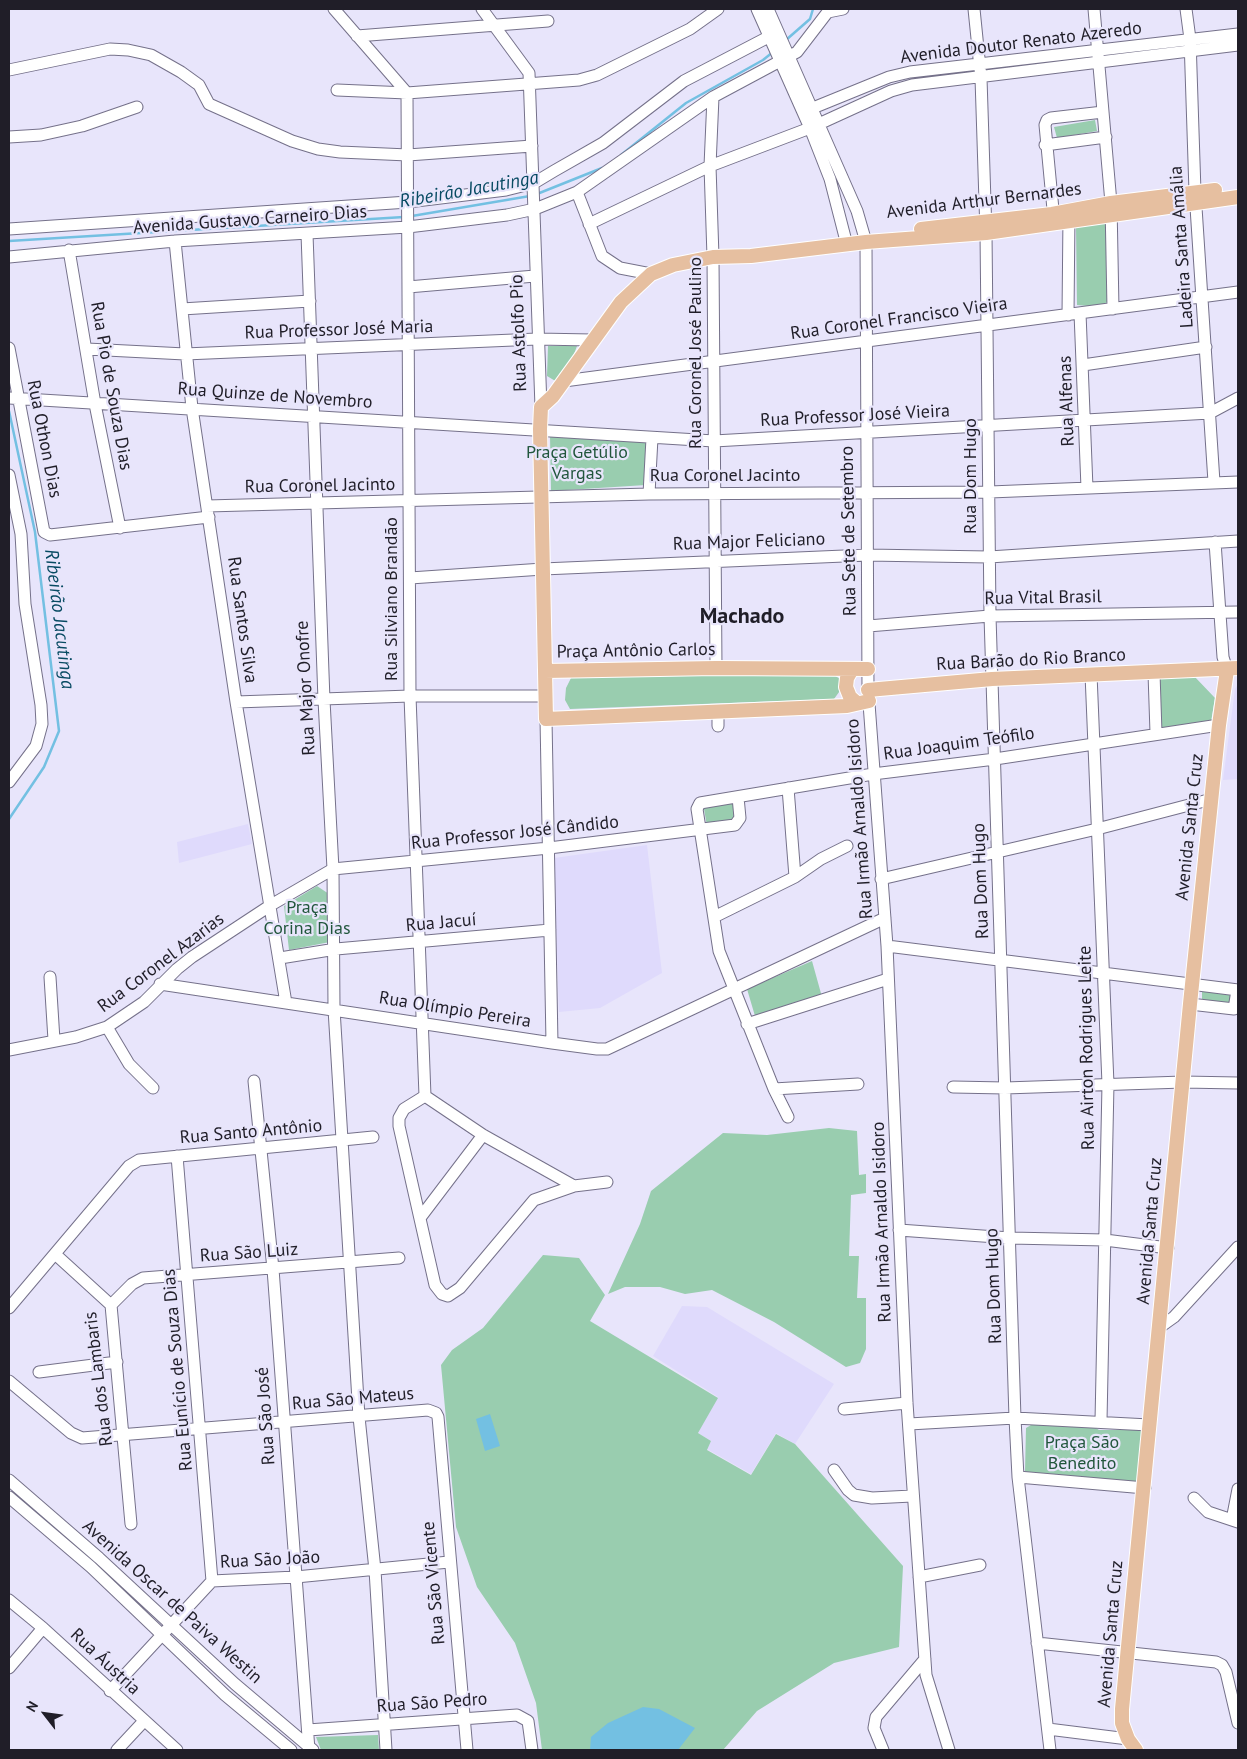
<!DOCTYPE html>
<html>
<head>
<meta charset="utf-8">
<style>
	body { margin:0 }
	#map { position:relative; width:1247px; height:1759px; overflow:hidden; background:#e8e5fb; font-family:"PT Sans",sans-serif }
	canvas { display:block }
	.frame { position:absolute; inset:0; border:10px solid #201e28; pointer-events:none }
	.north { position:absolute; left:20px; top:1689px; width:50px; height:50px; -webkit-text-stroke:4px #e8e5fb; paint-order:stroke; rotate:300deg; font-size:14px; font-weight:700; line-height:20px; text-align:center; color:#201e28 }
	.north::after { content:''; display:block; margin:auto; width:18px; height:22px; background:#201e28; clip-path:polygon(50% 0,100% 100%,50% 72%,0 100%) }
</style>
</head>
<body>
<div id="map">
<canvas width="1247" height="1759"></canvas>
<div class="frame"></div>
<div class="north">N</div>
</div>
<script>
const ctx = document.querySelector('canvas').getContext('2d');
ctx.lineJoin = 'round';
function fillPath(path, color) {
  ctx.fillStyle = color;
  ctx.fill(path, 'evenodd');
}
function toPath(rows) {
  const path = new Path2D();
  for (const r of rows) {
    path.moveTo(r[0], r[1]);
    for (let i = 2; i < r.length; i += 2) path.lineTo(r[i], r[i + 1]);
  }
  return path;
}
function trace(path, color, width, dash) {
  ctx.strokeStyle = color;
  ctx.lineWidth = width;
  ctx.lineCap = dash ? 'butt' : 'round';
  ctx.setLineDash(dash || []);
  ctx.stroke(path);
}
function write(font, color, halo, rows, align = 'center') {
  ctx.font = font + ' "PT Sans",sans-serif';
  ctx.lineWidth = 4.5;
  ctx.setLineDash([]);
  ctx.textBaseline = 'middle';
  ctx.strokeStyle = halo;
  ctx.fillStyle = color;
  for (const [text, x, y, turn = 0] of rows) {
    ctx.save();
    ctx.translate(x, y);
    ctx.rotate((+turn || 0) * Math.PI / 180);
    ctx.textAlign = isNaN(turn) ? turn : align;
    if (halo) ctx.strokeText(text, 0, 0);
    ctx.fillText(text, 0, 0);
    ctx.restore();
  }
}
fillPath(toPath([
	[1238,684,1238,779,1223,780,1235,689],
	[248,824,252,844,179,863,177,842],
	[647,845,662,973,600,1008,559,1012,554,858],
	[682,1306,707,1307,834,1384,795,1444,776,1433,751,1474,707,1449,711,1441,698,1433,718,1397,653,1356]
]), '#dfdafc');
fillPath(toPath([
	[1095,120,1097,131,1057,138,1054,127],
	[1107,221,1108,298,1106,304,1100,307,1077,305,1076,227],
	[548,346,577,346,567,373,557,382,547,376],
	[550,435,648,441,646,485,551,491],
	[831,673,840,679,842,688,834,699,570,709,565,700,566,688,572,676],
	[1194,676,1215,698,1211,722,1159,729,1159,677],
	[735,800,734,822,707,826,704,809,707,803],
	[317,886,329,894,330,942,289,950,284,906],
	[812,961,822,997,755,1016,747,989],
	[1202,988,1236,993,1234,1008,1202,1004],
	[829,1128,857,1131,859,1175,866,1174,866,1193,851,1195,849,1256,859,1256,857,1298,866,1298,866,1349,860,1363,846,1367,774,1322,712,1290,685,1294,660,1287,625,1287,608,1294,640,1224,651,1191,723,1133,767,1135],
	[543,1255,579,1258,605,1295,590,1321,718,1398,698,1433,711,1441,707,1450,751,1475,776,1434,795,1444,903,1566,899,1647,834,1663,757,1711,723,1750,542,1750,536,1703,515,1643,477,1587,456,1527,441,1365,452,1350,483,1328],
	[1031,1425,1091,1425,1099,1430,1143,1430,1138,1485,1030,1476,1025,1471,1026,1428],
	[378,1735,379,1750,321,1750,316,1737]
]), '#99cdaf');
fillPath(toPath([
	[490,1414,500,1446,485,1451,476,1419],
	[643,1707,659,1709,695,1728,678,1750,590,1750,591,1737,608,1723]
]), '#73c0e2');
trace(toPath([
	[786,40,810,19,813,9],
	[621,155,686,103,763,60,773,52],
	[537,194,602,168],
	[412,216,530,196],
	[9,241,404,217],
	[9,411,35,532,59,731,44,767,9,819]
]), '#73c0e2', 2.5);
const minor = toPath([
	[334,9,407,93,410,696,425,1096],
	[482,9,529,73,541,407],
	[757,9,810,128,830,179,847,245],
	[768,9,857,211,866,242,868,690,887,946,907,1403,926,1675,949,1750],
	[974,9,981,78,986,233,990,616,1015,1418,1018,1477,1050,1750],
	[1094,9,1111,203,1113,309],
	[1186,9,1190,39,1195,192,1214,482],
	[828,12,843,9],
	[357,36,548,21],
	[9,70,110,49,128,50,151,55,181,72,199,85,209,104,292,141,318,149,340,152,408,155,532,146],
	[337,90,407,93,579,80,597,75,690,29,718,9],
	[713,97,710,166,713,257,716,668],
	[803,112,889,77,910,72,1238,34],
	[9,137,41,135,82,126,137,107],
	[1045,145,1106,137],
	[577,192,602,256,620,268,651,274],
	[1054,220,1045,125,1047,120,1051,118,1103,112],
	[589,224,710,166,810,128,891,91,912,85,1238,45],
	[9,229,408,202,506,190,534,183,554,171,603,143,684,81,778,32],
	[307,234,324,700,333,869,334,1009,359,1417,375,1570,386,1750],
	[175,241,192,408,236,702,286,1003],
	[69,250,95,404,120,528],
	[9,257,175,241,408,227,507,215,535,209,577,192,713,97,797,52,830,9],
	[408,287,535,276],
	[182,309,310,301],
	[1080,313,1087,488],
	[1068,315,1069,214],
	[9,348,44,532,50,535,209,517],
	[87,349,185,354,537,339,592,340],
	[1083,365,1206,347],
	[564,381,1238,292],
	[9,398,714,441,1210,413,1238,398],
	[9,475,21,534,25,604,41,705,42,724,36,746,9,782],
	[649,494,652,438],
	[207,506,649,494,990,492,1238,482],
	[1215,542,1223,657,1227,670],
	[410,578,543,569,867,555,989,557,1238,541],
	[868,626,990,616,1238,612],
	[1154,673,1156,733],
	[1091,674,1108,1084,1101,1421],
	[236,702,410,696,545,696],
	[546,719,552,1043],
	[718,726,718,712],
	[788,788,795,877],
	[881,879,1097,829,1212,799],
	[714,917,795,877,821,859,847,846],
	[887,946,1238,990],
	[280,958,336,949,550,930],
	[50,977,54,1040],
	[160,984,552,1043,597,1049,607,1049,885,918],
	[1190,1004,1234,1009,1237,990],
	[747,1024,888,979],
	[107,1027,129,1064,153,1088],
	[9,1050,76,1037,107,1027,144,1002,177,969,192,957,271,905,333,869,549,848,735,825,740,818,738,797],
	[254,1081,273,1269,309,1750],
	[953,1087,1005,1088,1183,1082,1238,1083],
	[774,1089,858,1084],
	[425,1096,404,1109,399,1118,399,1126,435,1285,442,1294,448,1296,460,1288,534,1200,574,1186,607,1182],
	[425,1096,483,1135,574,1186],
	[788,1117,774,1089,719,951,697,809,700,803,873,774,995,759,1219,725],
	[177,1156,212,1581],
	[420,1218,483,1135],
	[899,1230,1010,1238,1105,1240,1168,1248],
	[55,1254,111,1305,131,1524],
	[111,1305,132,1284,143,1278,399,1258],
	[9,1308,129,1166,139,1160,373,1137],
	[1160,1327,1174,1317,1238,1247],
	[39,1372,117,1362],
	[9,1381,71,1433,82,1438,428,1410,436,1413,438,1417,467,1750],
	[844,1409,907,1403],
	[909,1424,1015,1418,1149,1425],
	[834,1470,848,1490,854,1495,872,1498,912,1496],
	[1018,1477,1145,1488],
	[9,1480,99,1558,235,1684,313,1750],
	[9,1497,91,1567,225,1695,291,1750],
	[1194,1498,1208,1512,1238,1522],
	[1232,1520,1238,1489],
	[919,1577,980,1565],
	[9,1600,43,1628,177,1750],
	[1037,1643,1216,1662,1222,1665,1226,1672,1238,1723],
	[9,1668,43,1628],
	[110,1691,212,1581,296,1577,449,1562],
	[1048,1729,1128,1739],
	[308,1730,517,1715,528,1721,532,1750],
	[117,1750,144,1721],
	[883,1750,874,1728,876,1717,925,1659]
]);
const major = toPath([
	[921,229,1052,214,1111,203,1215,190],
	[545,671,716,668,868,669],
	[851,671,847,678,846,687,850,697,857,703],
	[868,690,992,679,1238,668],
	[869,701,847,706,546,719,540,429,541,407,553,396,621,302,651,274,673,265,713,257,751,256,866,242,986,233,1238,197],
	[1136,1750,1128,1739,1122,1723,1122,1709,1190,1004,1219,725,1227,670]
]);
trace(minor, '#75718a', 13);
trace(major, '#fff', 16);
trace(minor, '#fff', 11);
trace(major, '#e6bfa0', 14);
write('18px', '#201e28', '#e8e5fb', [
	["Avenida Doutor Renato Azeredo",1021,43,-7],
	["Avenida Arthur Bernardes",984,201,-7],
	["Avenida Gustavo Carneiro Dias",250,220,-4],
	["Ladeira Santa Amália",1182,247,-94],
	["Rua Coronel Francisco Vieira",899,319,-8],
	["Rua Professor José Maria",339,330,-2],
	["Rua Astolfo Pio",519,333,-92],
	["Rua Coronel José Paulino",696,353,-90],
	["Rua Pio de Souza Dias",111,386,80],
	["Rua Quinze de Novembro",275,396,4],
	["Rua Alfenas",1067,401,-92],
	["Rua Professor José Vieira",855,416,-3],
	["Rua Othon Dias",44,439,79],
	["Rua Coronel Jacinto",725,476],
	["Rua Dom Hugo",971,476,-90],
	["Rua Coronel Jacinto",320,486,-1],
	["Rua Sete de Setembro",849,531,-91],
	["Rua Major Feliciano",749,542,-2],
	["Rua Vital Brasil",1043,598,-1],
	["Rua Silviano Brandão",392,599,-90],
	["Rua Santos Silva",242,620,82],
	["Praça Antônio Carlos",636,651,-1],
	["Rua Barão do Rio Branco",1031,660,-3],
	["Rua Major Onofre",306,688,-93],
	["Rua Joaquim Teófilo",959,744,-8],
	["Rua Irmão Arnaldo Isidoro",860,819,-94],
	["Avenida Santa Cruz",1190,827,-84],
	["Rua Professor José Cândido",515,833,-6],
	["Rua Dom Hugo",981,881,-92],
	["Rua Jacuí",441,923,-5],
	["Rua Coronel Azarias",161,963,-37],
	["Rua Olímpio Pereira",455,1010,9],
	["Rua Airton Rodrigues Leite",1087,1048,-91],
	["Rua Santo Antônio",251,1132,-5],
	["Rua Irmão Arnaldo Isidoro",882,1222,-92],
	["Avenida Santa Cruz",1150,1231,-85],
	["Rua São Luiz",249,1253,-4],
	["Rua Dom Hugo",994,1286,-92],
	["Rua Eunício de Souza Dias",178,1370,-95],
	["Rua dos Lambaris",99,1379,-97],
	["Rua São Mateus",353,1399,-5],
	["Rua São José",266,1416,-94],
	["Rua São João",270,1560,-3],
	["Rua São Vicente",434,1583,-95],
	["Avenida Oscar de Paiva Westin",172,1602,42],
	["Avenida Santa Cruz",1111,1634,-85],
	["Rua Áustria",105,1662,43],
	["Rua São Pedro",432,1703,-4]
]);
write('18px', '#21563c', '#e8e5fb', [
	["Praça Getúlio",577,453],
	["Vargas",577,474],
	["Praça",307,908],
	["Corina Dias",307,929],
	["Praça São",1082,1443],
	["Benedito",1082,1464]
]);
write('italic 19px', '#074a62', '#e8e5fb', [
	["Ribeirão Jacutinga",469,190,-10],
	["Ribeirão Jacutinga",59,619,83]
]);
write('bold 22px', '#201e28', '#e8e5fb', [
	["Machado",742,617]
]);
</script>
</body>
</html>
